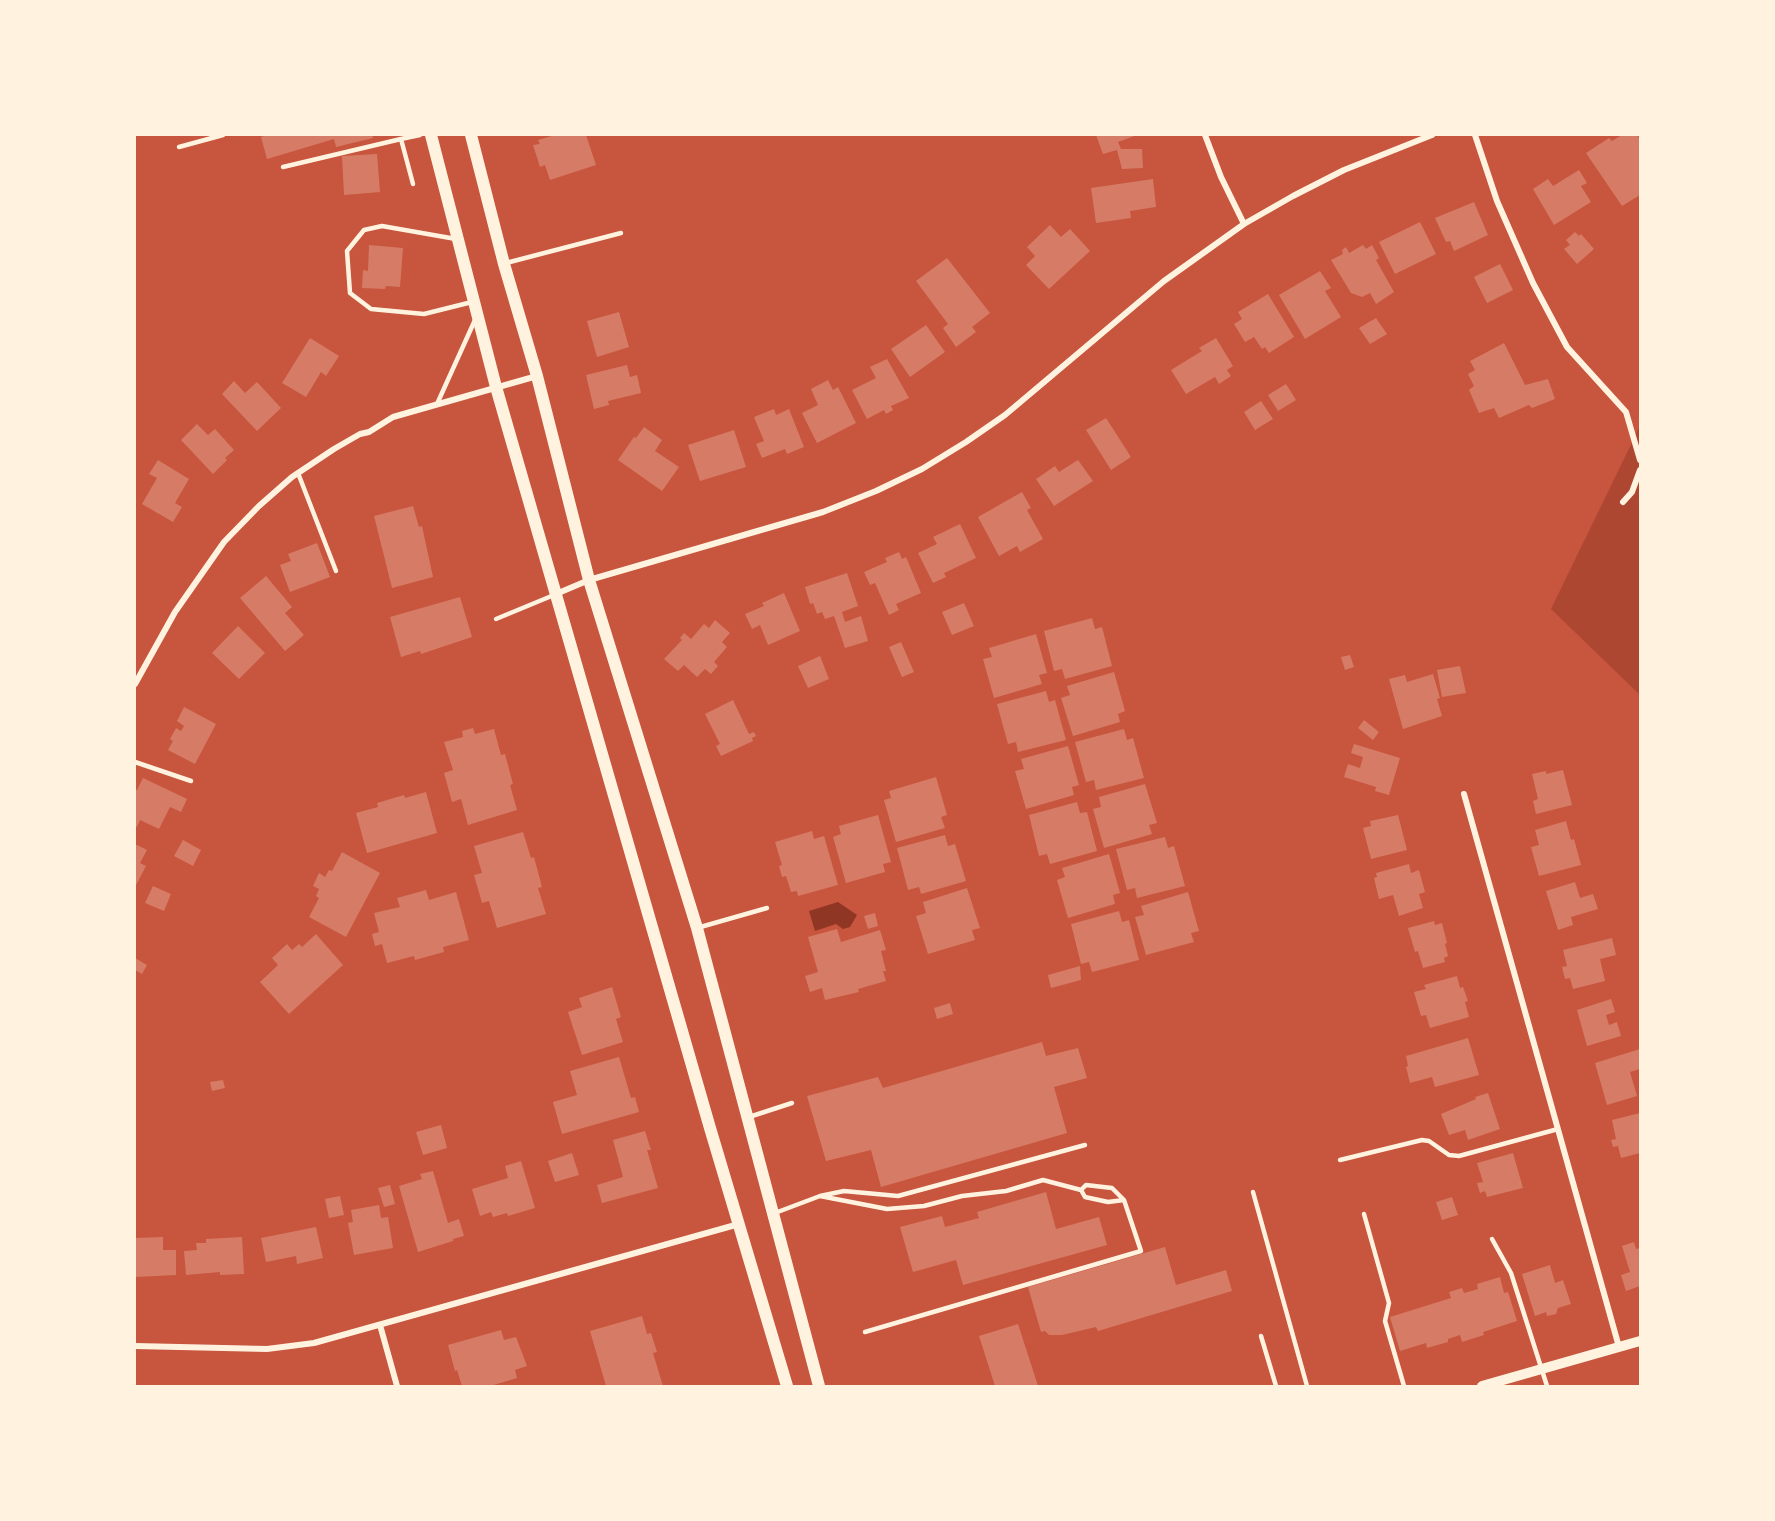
<!DOCTYPE html>
<html>
<head>
<meta charset="utf-8">
<style>
	body { margin:0 }
	#map { position:relative; width:1775px; height:1521px; overflow:hidden; background:#c8553d; font-family:"Varela Round",sans-serif }
	canvas { display:block }
	.frame { position:absolute; inset:0; border:136px solid #fff3e0; pointer-events:none }
</style>
</head>
<body>
<div id="map">
<canvas width="1775" height="1521"></canvas>
<div class="frame"></div>
</div>
<script>
const ctx = document.querySelector('canvas').getContext('2d');
ctx.lineJoin = 'round';
function fillPath(path, color) {
  ctx.fillStyle = color;
  ctx.fill(path, 'evenodd');
}
function toPath(rows) {
  const path = new Path2D();
  for (const r of rows) {
    path.moveTo(r[0], r[1]);
    for (let i = 2; i < r.length; i += 2) path.lineTo(r[i], r[i + 1]);
  }
  return path;
}
function trace(path, color, width, dash) {
  ctx.strokeStyle = color;
  ctx.lineWidth = width;
  ctx.lineCap = dash ? 'butt' : 'round';
  ctx.setLineDash(dash || []);
  ctx.stroke(path);
}
fillPath(toPath([
	[1640,426,1640,695,1551,609]
]), '#ae4732');
fillPath(toPath([
	[838,902,857,915,850,927,843,929,836,924,815,931,809,911]
]), '#8f3625');
fillPath(toPath([
	[267,135,372,135,373,138,336,147,334,139,267,159,261,137],
	[555,135,586,135,596,165,550,180,545,165,540,167,533,145,540,144,538,140],
	[1096,135,1137,135,1118,142,1121,149,1142,149,1143,168,1122,169,1117,150,1103,154],
	[1622,135,1637,135,1640,140,1640,195,1622,206,1586,153,1609,138,1612,141],
	[377,154,380,192,344,195,342,156],
	[1579,170,1587,183,1581,186,1591,202,1554,225,1533,189,1548,179,1553,186],
	[1153,179,1156,207,1130,211,1131,218,1096,223,1091,188],
	[1474,202,1488,235,1454,251,1450,241,1446,242,1435,218],
	[1420,222,1436,254,1395,274,1379,242],
	[1050,225,1061,237,1070,229,1090,251,1049,289,1026,265,1035,256,1027,247],
	[1575,232,1579,236,1581,234,1594,249,1577,264,1564,249,1570,245,1566,240],
	[369,245,403,248,400,287,386,286,385,289,362,288,363,270,368,271],
	[1363,245,1366,249,1372,245,1379,258,1376,260,1394,292,1376,304,1370,293,1362,297,1351,293,1331,260,1343,254,1342,250,1346,247,1349,253],
	[947,258,990,313,972,327,976,332,956,347,943,328,948,324,916,281],
	[1500,264,1513,290,1487,303,1474,277],
	[1320,271,1331,288,1325,291,1341,317,1305,339,1279,295],
	[1268,294,1294,337,1269,353,1265,347,1262,349,1254,337,1245,342,1234,324,1242,319,1238,312],
	[619,312,629,347,597,357,587,321],
	[1376,318,1387,334,1370,344,1359,328],
	[926,325,945,352,910,377,891,349],
	[310,338,339,356,326,376,321,372,306,397,282,383],
	[1216,338,1233,366,1227,370,1231,376,1219,384,1215,377,1186,394,1171,370,1202,351,1199,348],
	[1504,343,1525,385,1548,379,1555,399,1532,408,1529,405,1499,418,1494,408,1479,413,1469,390,1474,386,1468,374,1475,370,1470,361],
	[887,359,909,398,891,406,893,410,886,414,884,410,867,419,852,390,876,378,870,367],
	[627,365,630,377,637,375,641,393,608,401,609,405,594,409,586,375],
	[828,380,833,390,838,387,856,423,817,443,802,413,818,405,811,389],
	[234,381,245,393,257,382,281,408,257,431,222,394],
	[1286,384,1296,400,1278,411,1268,395],
	[1261,401,1273,419,1255,430,1244,412],
	[774,409,776,415,789,409,804,447,787,454,785,449,762,458,756,444,764,441,754,417],
	[1106,418,1131,457,1111,470,1086,430],
	[197,424,208,435,215,429,234,450,225,458,227,460,213,474,181,440],
	[644,427,662,440,655,451,679,467,662,491,618,460,634,437,636,438],
	[734,430,746,467,700,481,688,445],
	[158,460,189,479,175,503,182,507,173,522,142,504,157,478,149,474],
	[1078,460,1093,481,1054,506,1036,479,1055,466,1059,472],
	[1022,492,1031,508,1027,510,1043,539,1020,552,1017,546,999,556,978,517],
	[413,506,419,527,422,526,433,577,392,588,374,516],
	[960,524,976,558,944,573,946,577,933,583,918,553,937,544,933,537],
	[317,543,330,577,290,592,280,565,291,561,288,554],
	[899,552,902,559,906,557,921,593,896,604,899,610,889,615,875,583,870,585,864,572,887,562,885,558],
	[847,573,858,606,842,612,845,622,861,616,868,641,845,648,834,616,825,619,822,612,817,614,813,603,810,604,805,587],
	[266,576,292,607,285,613,304,635,285,651,240,598],
	[784,593,800,631,768,645,760,625,752,629,745,614,764,606,762,603],
	[460,597,472,637,421,654,420,651,401,657,390,617],
	[964,603,974,626,952,635,942,612],
	[1092,618,1095,629,1102,627,1112,666,1065,679,1062,669,1054,671,1044,631],
	[715,620,730,633,722,642,727,647,714,662,718,666,711,674,705,669,697,677,684,665,678,671,664,659,682,640,680,638,684,633,691,639,704,624,709,628],
	[238,626,265,653,239,679,212,653],
	[1036,634,1047,673,1039,675,1042,684,994,698,983,659,992,657,989,648],
	[901,642,914,672,902,677,889,647],
	[1350,655,1354,667,1345,670,1341,657],
	[820,656,829,679,808,688,798,666],
	[1460,666,1466,693,1442,697,1437,670],
	[1114,672,1125,711,1118,714,1120,722,1073,736,1061,698,1070,695,1067,686],
	[1433,674,1440,698,1437,699,1442,716,1403,729,1389,679,1405,675,1407,682],
	[1046,691,1049,702,1055,700,1066,740,1018,752,1016,742,1008,744,997,704],
	[733,700,749,734,754,732,756,736,752,738,753,741,721,756,716,746,720,744,705,714],
	[184,707,216,724,195,764,168,750,173,741,170,739,176,728,181,731,184,726,177,721],
	[1364,720,1379,732,1373,740,1358,728],
	[473,728,475,734,494,729,501,755,505,754,513,784,510,785,517,810,468,825,461,799,452,802,444,773,453,770,444,742,463,737,462,731],
	[1124,729,1127,740,1133,738,1144,778,1096,790,1094,780,1086,782,1075,742],
	[1354,744,1400,758,1389,795,1375,791,1376,787,1344,777,1348,764,1360,768,1363,757,1351,753],
	[1068,746,1079,785,1072,787,1074,795,1026,809,1015,771,1024,769,1021,759],
	[1563,770,1572,805,1536,814,1533,801,1538,799,1532,774,1546,771,1546,774],
	[936,777,947,815,941,817,945,828,896,842,884,800,891,798,889,791],
	[143,778,187,799,181,812,170,807,159,829,140,820,137,827,135,826,135,789,137,790],
	[1145,784,1157,823,1149,825,1152,834,1104,848,1093,809,1101,807,1099,797],
	[426,792,437,833,367,853,356,813,378,807,377,803,404,795,405,798],
	[1077,802,1080,813,1087,812,1097,851,1050,864,1047,854,1039,856,1029,815],
	[878,815,891,862,883,864,885,872,846,883,833,837,841,834,839,826],
	[1398,815,1407,850,1371,859,1363,828,1371,826,1370,821],
	[1566,821,1571,840,1574,839,1581,865,1539,876,1531,847,1539,845,1535,830],
	[812,831,814,839,824,836,838,885,798,896,797,891,791,892,786,876,782,877,779,866,782,865,775,842],
	[523,832,531,858,534,857,542,887,538,888,546,914,497,928,489,901,482,903,474,875,482,873,474,846],
	[945,835,948,846,955,844,966,881,921,894,919,887,908,890,897,848],
	[1165,837,1168,848,1174,846,1185,886,1137,898,1135,888,1127,890,1116,849],
	[183,840,201,850,193,866,174,856],
	[135,844,147,850,140,863,146,866,135,887],
	[342,852,380,873,346,937,309,917,319,898,316,896,319,889,313,886,319,873,325,877,329,870,332,871],
	[1109,854,1120,893,1113,895,1115,904,1068,918,1057,880,1065,877,1062,868],
	[1409,864,1411,873,1419,870,1425,892,1419,894,1423,908,1399,916,1393,895,1379,899,1374,878,1377,877,1376,873],
	[1575,882,1580,898,1593,894,1598,909,1571,917,1573,925,1558,930,1546,891],
	[153,886,171,894,164,911,145,903],
	[967,888,980,928,972,930,975,940,928,954,916,916,926,913,923,902],
	[426,890,429,900,456,892,469,940,443,947,444,952,415,960,414,956,387,963,382,944,375,946,372,934,379,932,374,913,400,907,397,898],
	[1188,892,1199,931,1191,933,1194,942,1146,955,1135,917,1144,915,1141,906],
	[1119,911,1122,922,1129,920,1139,960,1092,972,1089,962,1081,964,1071,924],
	[875,913,878,926,868,929,864,916],
	[1434,921,1435,925,1442,923,1447,943,1445,944,1448,956,1444,958,1445,962,1423,968,1418,951,1415,952,1408,928],
	[837,929,841,942,880,930,886,950,881,951,886,971,883,971,886,981,858,989,859,992,825,1000,822,988,810,992,805,976,818,972,808,937],
	[316,934,343,965,289,1014,260,982,278,965,272,958,287,944,292,950,299,944,302,947],
	[1612,938,1616,955,1600,959,1605,981,1573,989,1570,978,1565,979,1562,967,1567,966,1563,950],
	[135,958,147,965,142,974,135,970],
	[1080,966,1081,980,1051,988,1048,975],
	[1457,976,1460,988,1463,987,1468,1001,1465,1002,1469,1017,1430,1028,1426,1015,1421,1016,1414,992,1426,989,1424,985],
	[612,987,621,1017,616,1019,623,1042,582,1055,568,1012,582,1007,579,998],
	[1611,999,1615,1012,1606,1015,1609,1025,1617,1022,1621,1036,1587,1046,1577,1010],
	[950,1003,953,1014,937,1019,934,1008],
	[1468,1038,1479,1075,1435,1087,1432,1077,1410,1083,1406,1067,1408,1066,1406,1056],
	[1042,1042,1046,1056,1078,1048,1087,1078,1054,1087,1067,1133,881,1187,871,1150,826,1161,807,1096,878,1077,883,1088],
	[1640,1049,1640,1069,1630,1072,1637,1096,1607,1105,1595,1063],
	[619,1057,631,1098,635,1097,639,1112,562,1134,553,1102,577,1095,570,1071],
	[223,1080,225,1088,212,1091,210,1082],
	[1488,1093,1500,1129,1468,1140,1465,1130,1449,1135,1441,1114,1476,1099,1475,1097],
	[1640,1113,1640,1153,1621,1158,1618,1146,1613,1147,1611,1140,1616,1139,1612,1120],
	[441,1125,447,1148,423,1155,416,1132],
	[645,1131,651,1150,647,1150,658,1188,602,1203,597,1185,623,1177,613,1140],
	[572,1153,579,1175,555,1182,548,1161],
	[1513,1153,1523,1188,1487,1197,1485,1191,1480,1193,1477,1183,1483,1182,1477,1163],
	[521,1161,535,1208,508,1216,507,1213,493,1217,491,1212,480,1216,472,1189,508,1178,505,1166],
	[433,1171,448,1223,459,1219,464,1236,453,1239,453,1241,418,1252,399,1186,422,1179,420,1174],
	[390,1185,395,1204,384,1207,378,1188],
	[1046,1192,1056,1229,1099,1217,1107,1245,963,1285,956,1260,913,1272,900,1227,942,1216,945,1227,979,1218,977,1212],
	[340,1196,344,1215,329,1218,325,1199],
	[1452,1197,1458,1215,1442,1220,1436,1202],
	[379,1205,381,1218,388,1217,393,1248,354,1255,348,1223,353,1222,351,1210],
	[316,1227,323,1258,297,1264,296,1256,266,1262,261,1238],
	[163,1237,163,1250,176,1250,176,1275,135,1277,135,1238],
	[242,1237,244,1274,220,1275,220,1272,186,1275,184,1251,197,1250,196,1243,206,1243,206,1239],
	[1634,1242,1636,1249,1640,1248,1640,1286,1626,1291,1621,1275,1630,1272,1622,1246],
	[1165,1247,1176,1285,1226,1270,1232,1291,1098,1331,1096,1327,1062,1335,1049,1335,1045,1331,1041,1332,1028,1287],
	[1550,1265,1555,1283,1563,1280,1571,1304,1558,1308,1556,1314,1547,1316,1546,1312,1535,1316,1522,1274],
	[1500,1277,1504,1293,1508,1292,1517,1321,1483,1332,1484,1335,1462,1342,1460,1335,1448,1339,1448,1342,1427,1348,1426,1343,1400,1351,1390,1317,1451,1298,1449,1292,1462,1288,1464,1293,1478,1289,1477,1284],
	[642,1316,647,1334,651,1333,657,1352,653,1353,663,1386,606,1386,590,1331],
	[1018,1324,1038,1386,995,1386,979,1336],
	[501,1330,504,1340,516,1337,527,1366,515,1370,517,1378,490,1386,462,1386,457,1370,455,1371,448,1345]
]), '#d67c66');
trace(toPath([
	[401,139,420,135],
	[179,147,223,135],
	[283,167,401,139,413,184],
	[456,239,382,226,364,230,347,251,350,293,371,309,424,314,472,302],
	[506,263,621,233],
	[437,404,475,320],
	[298,473,336,571],
	[496,619,554,595],
	[135,762,191,781],
	[697,928,767,908],
	[749,1117,792,1103],
	[1340,1160,1422,1140,1429,1141,1449,1155,1459,1156,1558,1129],
	[1081,1190,1086,1185,1112,1188,1124,1200],
	[1253,1192,1307,1386],
	[820,1196,887,1209,924,1206,962,1196,1006,1191,1043,1180,1081,1190,1085,1197,1108,1202,1124,1200,1141,1251,865,1332],
	[775,1213,820,1196,844,1191,898,1196,1085,1145],
	[1364,1214,1389,1303,1385,1321,1404,1386],
	[1492,1239,1511,1273,1547,1386],
	[1261,1336,1276,1386]
]), '#fff3e0', 4.5);
trace(toPath([
	[1205,135,1221,177,1244,224],
	[1475,135,1497,201,1533,283,1567,347,1626,412,1640,460],
	[1623,502,1632,492,1640,470],
	[556,594,589,580,823,512,876,491,922,469,966,442,1005,415,1164,281,1244,224,1293,196,1344,170,1432,135],
	[135,684,175,612,224,542,259,506,292,477,334,449,360,434,369,432,393,417,537,376],
	[1464,794,1619,1347],
	[380,1325,397,1386],
	[135,1346,267,1349,314,1343,739,1224]
]), '#fff3e0', 6);
trace(toPath([
	[1482,1386,1640,1341]
]), '#fff3e0', 10);
trace(toPath([
	[431,135,496,387,710,1128,787,1386],
	[471,135,504,264,537,376,589,580,697,928,819,1386]
]), '#fff3e0', 12);
</script>
</body>
</html>
